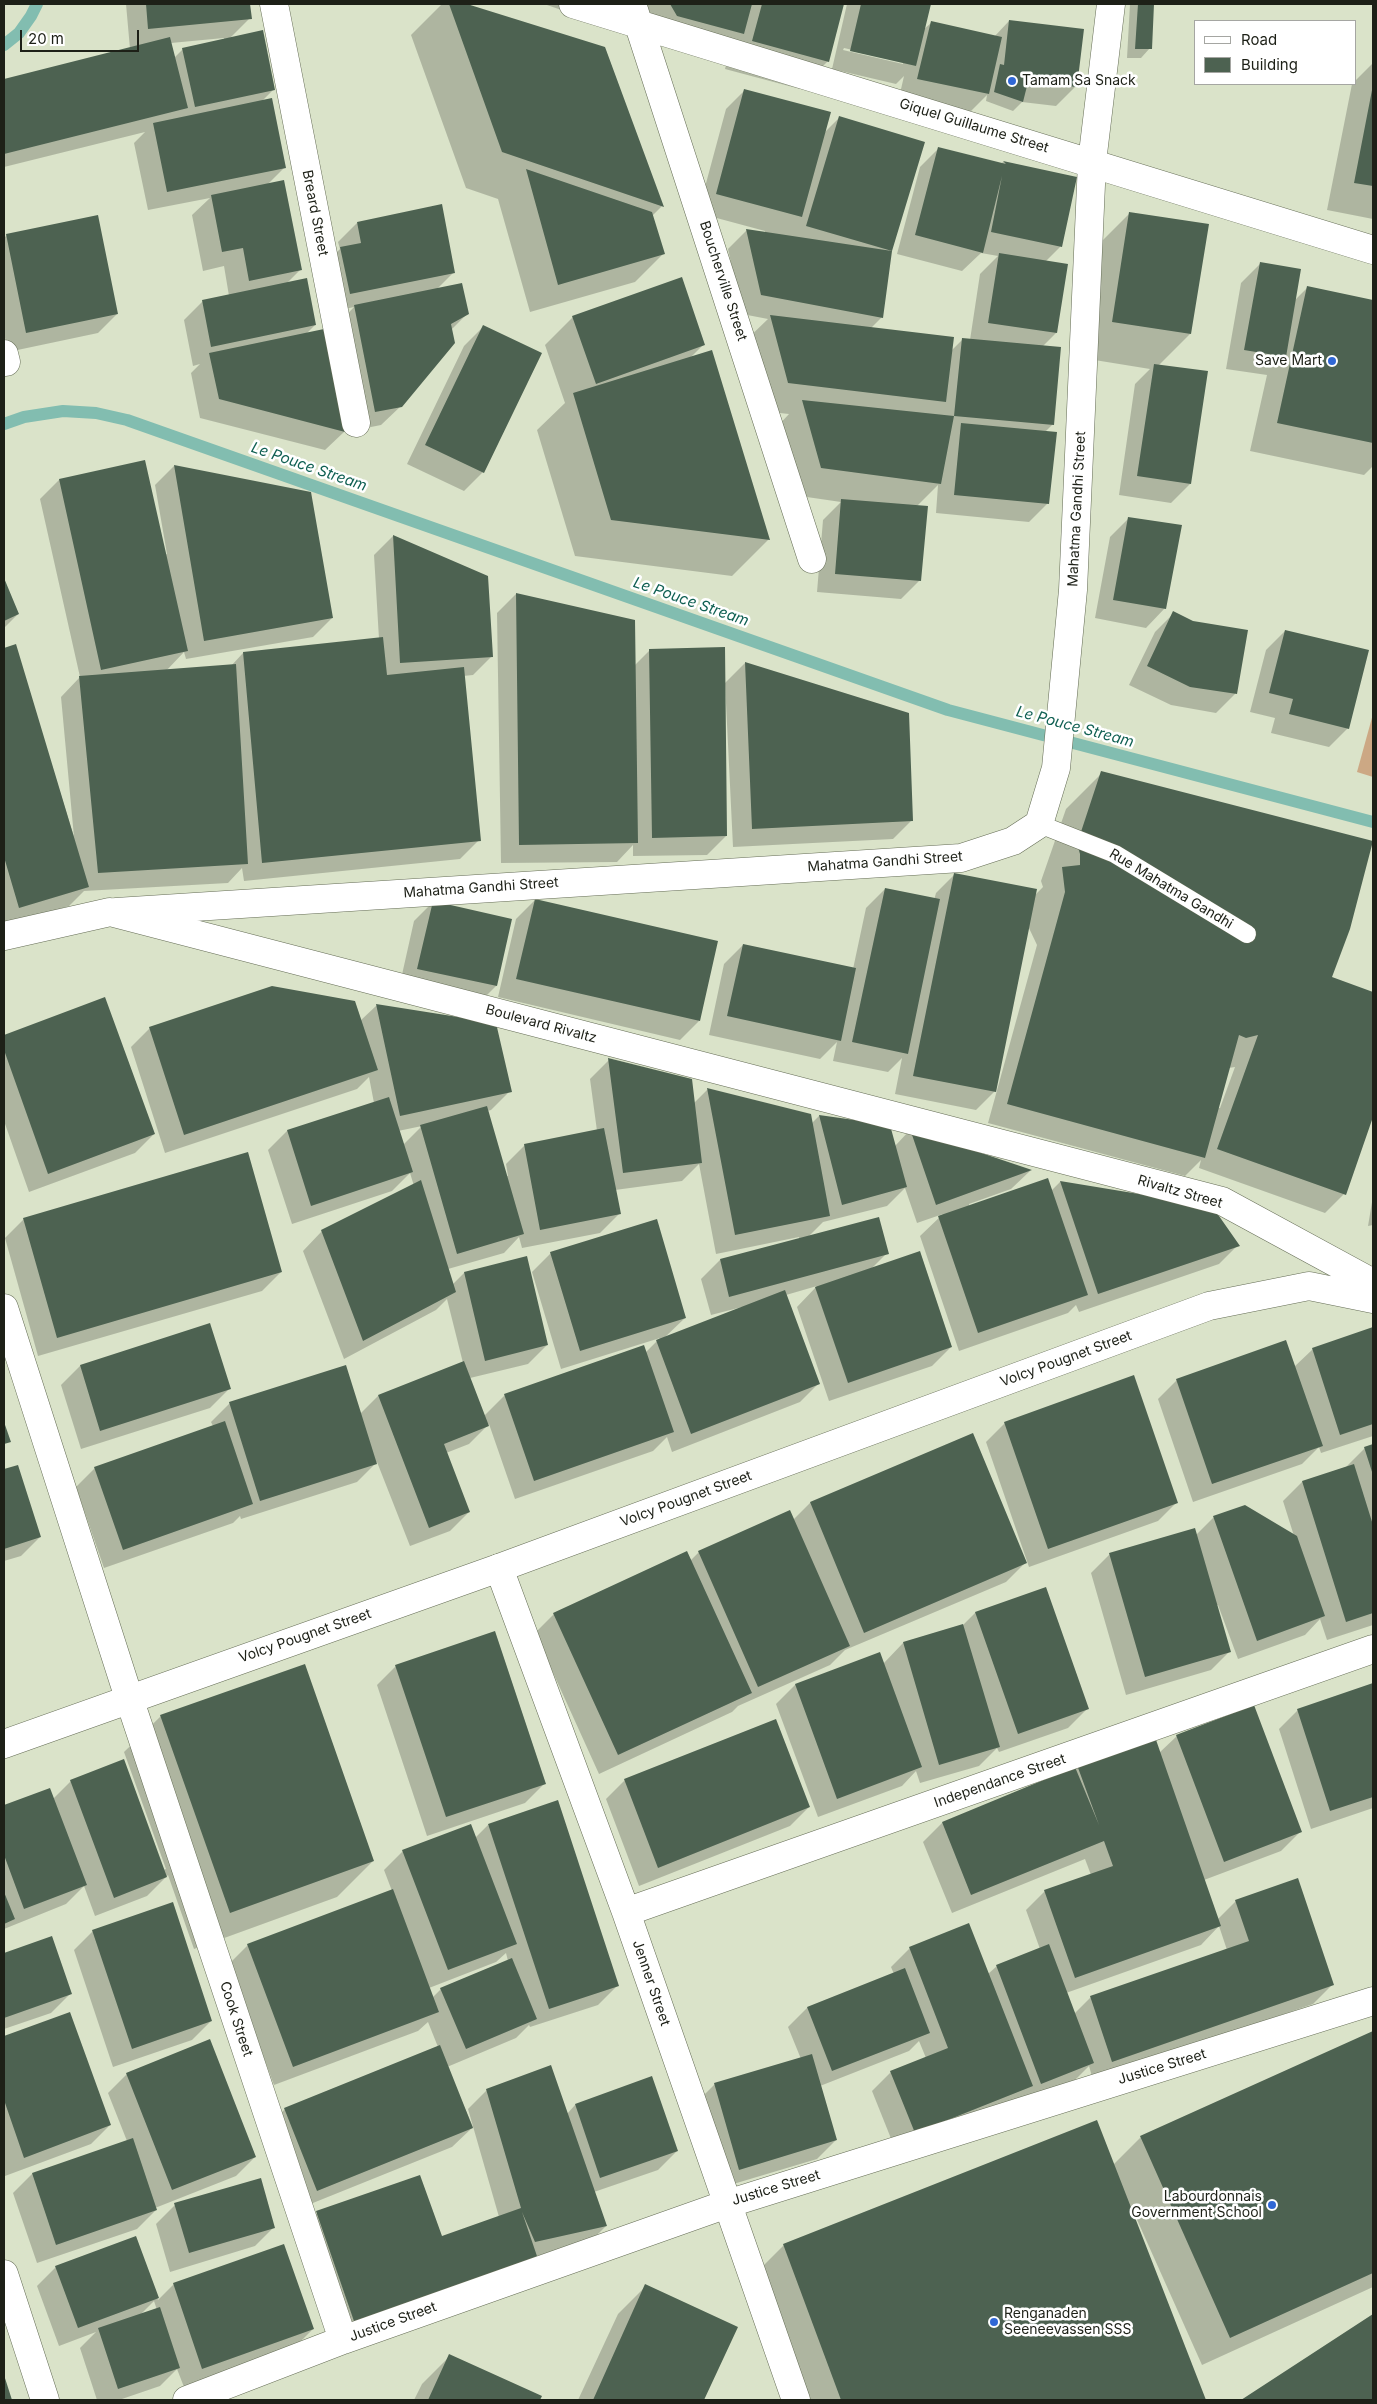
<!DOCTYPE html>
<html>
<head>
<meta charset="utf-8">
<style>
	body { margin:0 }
	#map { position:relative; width:1377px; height:2404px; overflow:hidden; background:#dae3c9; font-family:Inter,sans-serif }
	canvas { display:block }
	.frame { position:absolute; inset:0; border:5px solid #1d2017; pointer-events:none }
	.legend { position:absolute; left:1194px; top:20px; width:162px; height:65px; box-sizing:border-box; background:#fff; border:1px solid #a5a6a2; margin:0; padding:6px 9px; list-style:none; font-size:15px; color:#1d2017 }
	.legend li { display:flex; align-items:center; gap:10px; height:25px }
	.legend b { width:25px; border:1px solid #a5a6a2 }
	.scale { position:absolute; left:20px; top:30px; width:119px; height:22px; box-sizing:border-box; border:2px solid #1d2017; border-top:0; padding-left:6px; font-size:15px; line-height:18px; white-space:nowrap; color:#1d2017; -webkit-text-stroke:4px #fff; paint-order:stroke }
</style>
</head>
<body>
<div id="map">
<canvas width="1377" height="2404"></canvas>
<div class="frame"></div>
<ul class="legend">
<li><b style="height:6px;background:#fff"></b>Road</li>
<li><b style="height:14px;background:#4d6251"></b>Building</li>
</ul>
<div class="scale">20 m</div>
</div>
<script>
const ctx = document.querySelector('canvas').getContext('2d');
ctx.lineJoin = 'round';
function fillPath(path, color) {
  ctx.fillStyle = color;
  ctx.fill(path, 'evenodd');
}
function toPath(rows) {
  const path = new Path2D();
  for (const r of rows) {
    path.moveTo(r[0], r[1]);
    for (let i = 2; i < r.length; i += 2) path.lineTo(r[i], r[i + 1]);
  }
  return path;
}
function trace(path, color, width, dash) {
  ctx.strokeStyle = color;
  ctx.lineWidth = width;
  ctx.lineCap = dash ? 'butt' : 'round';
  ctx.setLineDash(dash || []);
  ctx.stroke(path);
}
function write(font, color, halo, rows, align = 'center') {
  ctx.font = font + ' Inter,sans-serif';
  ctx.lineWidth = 5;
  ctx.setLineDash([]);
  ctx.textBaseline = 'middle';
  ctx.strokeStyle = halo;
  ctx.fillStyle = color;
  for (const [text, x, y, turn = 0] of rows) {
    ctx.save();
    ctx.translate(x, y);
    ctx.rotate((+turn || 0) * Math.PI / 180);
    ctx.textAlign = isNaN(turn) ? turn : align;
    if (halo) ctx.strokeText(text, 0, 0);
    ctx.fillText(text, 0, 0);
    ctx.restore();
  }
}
fillPath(toPath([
	[1373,714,1373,777,1357,772]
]), '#cca884');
fillPath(toPath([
	[126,4,249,4,250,18,230,38,274,89,261,102,285,167,268,184,301,269,286,284,315,325,306,334,323,331,344,432,325,450,200,418,191,373,200,364,193,366,184,320,203,301,229,296,224,266,203,271,192,215,210,198,148,210,134,143,145,132,4,167,4,80,130,49],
	[224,38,224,40,183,49,174,58,171,43],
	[442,4,463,4,605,48,662,206,652,216,663,254,635,282,530,312,498,199,466,188,411,35],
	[544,4,592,4,579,16],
	[642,4,843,4,828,61,800,89,725,69,731,45,658,35],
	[847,4,930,4,923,30,931,23,994,37,1009,21,1075,87,1056,106,1022,102,1013,111,986,101,987,95,969,113,899,98,904,76,896,84,832,69],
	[844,48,903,62,903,64,843,50],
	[1130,4,1153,4,1150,48,1141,58,1127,58],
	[1373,63,1373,219,1327,210,1352,84,1356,84,1356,80],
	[745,90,824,133,840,117,923,143,890,251,882,317,871,328,951,351,963,339,970,340,980,274,998,256,981,253,962,271,897,254,920,167,939,148,1001,164,1003,162,1075,178,1060,247,1045,262,1067,265,1056,333,1042,347,1053,424,1045,432,1048,503,1029,522,936,513,938,485,917,506,920,580,901,599,817,592,823,520,841,502,793,495,775,429,789,414,761,411,742,344,768,319,742,314,728,249,747,230,765,233,765,231,698,213,726,109],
	[1130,213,1190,334,1158,366,1190,484,1171,503,1119,495,1135,384,1150,369,1076,357,1094,249],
	[357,223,454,272,436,290,467,314,451,330,401,406,381,425,356,430,336,326,354,307,331,312,322,267,340,249,338,242],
	[7,235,117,314,98,333,8,352,4,333,4,238],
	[1260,264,1295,300,1308,287,1373,301,1373,466,1364,475,1250,451,1267,375,1226,369,1241,283],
	[573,317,704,344,690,358,711,351,768,540,732,576,575,556,537,430,565,403,545,345],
	[483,327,483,472,464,491,407,464,464,346],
	[144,461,165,555,167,554,155,485,174,466,310,493,332,618,313,637,186,659,184,652,166,671,231,666,243,653,379,639,374,555,393,536,487,577,492,656,473,675,463,676,479,840,460,859,244,881,242,868,228,883,84,891,69,906,4,926,4,649,15,646,74,837,61,697,80,677,40,499,59,480],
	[1129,518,1165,608,1146,628,1095,618,1110,537],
	[4,581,18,614,4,628],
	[516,594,634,666,650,650,726,836,707,855,633,856,633,845,617,862,501,863,497,613],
	[1174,613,1193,622,1246,631,1235,694,1216,713,1171,705,1129,685,1155,632],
	[1285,631,1348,728,1329,747,1271,733,1275,718,1250,712,1266,650],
	[745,663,912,820,893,839,733,847,725,683],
	[1102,773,1330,978,1373,993,1373,1113,1344,1194,1325,1213,1199,1168,1201,1160,1185,1176,988,1123,1037,945,1028,926,995,1091,976,1110,895,1094,902,1058,888,1072,833,1061,837,1042,820,1059,709,1035,724,964,743,945,853,969,866,908,885,889,934,900,936,893,955,874,1034,896,1043,887,1041,881,1066,809],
	[1235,1067,1220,1108,1218,1108,1229,1068],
	[535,900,699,1021,680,1040,498,997,516,919],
	[433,902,511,920,496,986,477,1005,399,988,414,921],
	[104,999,154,1134,135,1153,29,1192,4,1121,4,1037],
	[376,1006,495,1024,510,1091,491,1110,487,1111,506,1176,508,1176,506,1164,525,1145,597,1131,590,1079,609,1060,693,1104,707,1090,810,1115,811,1124,819,1116,889,1126,895,1146,910,1130,1030,1171,1011,1189,969,1204,969,1207,1051,1191,1060,1182,1211,1207,1238,1245,1219,1264,1079,1312,1076,1305,1068,1313,959,1351,920,1236,943,1214,917,1223,905,1188,887,1206,823,1222,808,1237,887,1253,872,1268,951,1347,932,1366,829,1401,797,1307,817,1286,786,1295,819,1383,800,1402,672,1452,667,1437,653,1451,515,1499,489,1424,469,1444,446,1453,469,1512,450,1531,410,1546,377,1462,357,1482,241,1519,240,1516,233,1523,104,1568,76,1487,95,1468,213,1426,211,1422,230,1403,360,1414,378,1396,463,1363,447,1299,436,1310,344,1359,303,1251,322,1231,414,1186,410,1173,392,1191,292,1224,268,1150,287,1131,374,1103,369,1077,357,1089,165,1153,131,1047,150,1028,360,1021],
	[422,1126,403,1145,398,1131],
	[699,1164,716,1254,799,1237,799,1239,720,1260,701,1279,711,1315,742,1307,742,1308,663,1339,685,1318,551,1253,532,1272,561,1369,660,1338,645,1353,505,1395,484,1416,470,1378,528,1364,547,1345,526,1258,464,1273,453,1284,448,1269,504,1253,519,1237,522,1248,600,1233,619,1214,615,1190,682,1181],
	[1373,1196,1373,1225,1368,1226],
	[24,1219,281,1272,262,1291,38,1356,5,1238],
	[209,1325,229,1389,210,1408,81,1449,61,1385,80,1366],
	[1373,1329,1373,1436,1321,1453,1319,1447,1302,1464,1193,1502,1158,1399,1177,1380,1294,1367,1313,1349],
	[1005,1423,1177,1502,1158,1521,1029,1567,986,1442],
	[972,1435,1025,1563,1006,1582,845,1650,830,1665,738,1706,732,1712,599,1774,535,1633,554,1614,690,1561,699,1552,793,1520,810,1503],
	[1373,1445,1373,1625,1327,1640,1320,1619,1305,1635,1238,1659,1218,1605,1216,1605,1230,1651,1211,1670,1126,1695,1091,1573,1110,1554,1196,1535,1213,1518,1245,1506,1294,1536,1283,1501,1302,1482,1346,1467,1365,1448],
	[17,1466,40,1537,21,1556,4,1561,4,1471],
	[1045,1588,1087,1709,1068,1728,999,1752,997,1748,979,1766,920,1783,916,1771,902,1786,818,1817,776,1704,795,1685,879,1654,883,1664,903,1643,963,1625,975,1613],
	[396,1666,544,1784,525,1803,427,1836,377,1685],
	[1373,1685,1373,1808,1311,1829,1279,1729,1298,1710],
	[161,1716,373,1861,337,1897,194,1949,168,1875,147,1896,95,1916,84,1886,66,1904,4,1929,4,1807,49,1789,53,1799,71,1781,163,1870,166,1869,124,1752],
	[1177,1736,1300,1832,1281,1851,1204,1880,1218,1919,1236,1901,1332,1985,1313,2004,1093,2080,1089,2066,1073,2082,1022,2102,1020,2097,1013,2105,896,2151,872,2091,891,2072,926,2058,919,2041,909,2051,820,2086,836,2140,817,2159,720,2188,696,2103,715,2084,801,2059,788,2027,807,2008,894,1974,891,1967,910,1948,988,1974,997,1966,1040,1949,1026,1910,1045,1891,1091,1875,1085,1859,952,1913,923,1842,942,1823,1078,1766,1159,1753],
	[1219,1926,1227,1950,1091,1997,1074,2014,1066,1993,1201,1945],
	[625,1780,809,1807,790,1826,639,1886,606,1799],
	[488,1825,617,1986,598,2005,530,2027,529,2025,516,2038,447,2067,473,2127,452,2147,298,2209,266,2128,285,2109,438,2047,428,2022,418,2031,274,2085,229,1964,248,1945,392,1891,384,1870,403,1851,475,1838],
	[506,1953,508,1961,441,1989,432,1998,429,1988,496,1962],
	[93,1931,211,2021,192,2040,113,2067,74,1950],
	[52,1938,70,1994,51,2013,4,2029,4,1955],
	[69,2013,110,2125,91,2144,5,2176,4,2037],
	[1373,2032,1373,2287,1202,2365,1134,2213,1132,2214,1204,2400,803,2400,756,2273,784,2245,1113,2165,1141,2137],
	[127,2074,255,2157,236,2176,155,2208,156,2210,137,2229,37,2263,13,2193,32,2174,127,2141,108,2093],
	[487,2090,567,2114,575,2105,677,2151,658,2170,594,2192,606,2226,587,2245,536,2256,337,2345,298,2232,317,2213,441,2237,499,2217,468,2109],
	[175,2205,274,2227,255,2246,170,2272,156,2224],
	[136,2237,158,2300,174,2284,313,2329,294,2348,184,2387,177,2369,160,2386,119,2400,97,2400,80,2348,96,2332,59,2346,37,2286,56,2267],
	[154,2301,157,2310,139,2316],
	[646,2286,736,2327,703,2400,578,2400,618,2314],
	[1373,2315,1373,2400,1243,2400],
	[450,2356,540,2396,539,2400,414,2400,422,2384]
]), '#0003');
trace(toPath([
	[4,45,19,33,31,16,37,4],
	[4,424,24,417,63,411,96,413,127,420,948,710,1373,822]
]), '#82bdb0', 12);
fillPath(toPath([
	[146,4,250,4,252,19,148,29],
	[449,4,467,4,605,47,664,207,502,152],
	[670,4,752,4,744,34,677,16],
	[762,4,844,4,829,62,752,41],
	[861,4,931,4,916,66,850,51],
	[1138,4,1154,4,1152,49,1135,49],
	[1009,20,1084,29,1077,87,1028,82,1023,102,994,92,1000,64,1004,65],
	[931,21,1002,37,989,94,917,79],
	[263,30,275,90,195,107,182,48],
	[170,37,188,108,4,154,4,79],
	[744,89,831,112,802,217,716,194],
	[1372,90,1373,90,1373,186,1354,183],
	[272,98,286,168,167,192,153,123],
	[839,116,925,142,892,251,883,318,761,295,746,229,892,251,806,226],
	[938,147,1006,164,1003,161,1077,177,1062,247,991,232,1002,176,983,253,915,235],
	[526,169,652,212,665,254,558,285],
	[284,180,302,270,249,281,243,248,222,252,211,195],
	[442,204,455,273,350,294,340,247,361,243,357,222],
	[1129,212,1209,224,1191,334,1112,322],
	[98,215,118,314,26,333,6,234],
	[999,253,1068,264,1057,333,988,323],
	[1260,262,1301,269,1286,357,1244,350],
	[682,277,705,345,596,384,572,316],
	[307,278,316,325,211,347,202,300],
	[462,283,469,314,451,324,455,343,402,407,375,412,354,305],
	[1307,286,1373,300,1373,443,1277,423],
	[770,315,954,337,946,402,788,383],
	[483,325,542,353,484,473,425,445],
	[324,329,345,432,219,399,209,353],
	[962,338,1061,347,1054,425,954,416],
	[712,350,770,540,611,520,573,393],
	[1154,364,1208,371,1191,484,1137,476],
	[802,400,954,416,941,484,821,468],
	[961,423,1057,432,1049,504,954,495],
	[145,460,188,651,101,670,59,479],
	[174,465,311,492,333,618,204,641],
	[841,499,928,506,921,581,835,574],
	[1128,517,1182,525,1166,609,1113,600],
	[393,535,488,576,493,657,400,663],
	[4,578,19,614,4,621],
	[516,593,635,620,638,843,519,845],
	[1173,611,1193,621,1248,630,1237,694,1190,687,1147,666],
	[1285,630,1369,650,1349,729,1289,714,1293,699,1269,693],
	[383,637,387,675,464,667,481,841,262,863,243,652],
	[16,644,89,887,19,908,4,857,4,648],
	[725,647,727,836,652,838,649,649],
	[745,662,909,713,913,821,752,829],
	[236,664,248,864,98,873,79,676],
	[1101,771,1373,841,1350,929,1332,977,1373,992,1373,1117,1346,1195,1217,1149,1258,1035,1246,1038,1239,1035,1205,1158,1007,1104,1065,892,1062,867,1080,865,1080,854,1077,844],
	[954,873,1037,889,996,1092,913,1076],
	[885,888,940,899,908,1054,852,1042],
	[535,899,718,941,700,1021,516,979],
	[433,901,512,919,497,986,417,969],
	[743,944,856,968,841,1041,727,1016],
	[272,986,355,1001,378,1070,184,1135,149,1027],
	[105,997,155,1134,48,1174,4,1050,4,1035],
	[376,1004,496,1023,512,1092,400,1116],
	[608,1058,692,1079,702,1163,623,1173],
	[707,1088,811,1114,830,1216,735,1235],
	[389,1097,413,1172,311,1206,287,1130],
	[487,1106,524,1234,457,1254,420,1125],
	[819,1115,890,1125,907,1187,842,1205],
	[604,1128,621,1214,540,1230,524,1144],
	[910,1129,1032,1170,936,1205],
	[248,1152,282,1272,57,1338,23,1218],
	[1048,1178,1088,1295,978,1333,938,1216],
	[421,1180,456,1292,363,1341,321,1230],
	[1060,1181,1212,1206,1240,1246,1098,1294],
	[879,1217,889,1254,729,1297,720,1259],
	[657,1219,686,1318,580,1351,550,1252],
	[920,1251,952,1347,848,1383,815,1287],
	[527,1256,548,1345,485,1361,464,1272],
	[785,1290,820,1384,691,1434,656,1340],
	[210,1323,231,1389,100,1431,80,1365],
	[1373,1327,1373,1424,1340,1435,1312,1348],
	[1286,1340,1323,1446,1212,1484,1176,1379],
	[644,1345,674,1432,534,1481,504,1394],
	[464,1361,489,1426,444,1444,470,1512,429,1528,378,1395],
	[346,1365,377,1464,260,1501,229,1402],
	[1134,1375,1178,1503,1048,1549,1004,1422],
	[225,1421,253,1504,123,1550,94,1467],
	[4,1422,11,1442,4,1444],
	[973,1433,1027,1563,864,1633,810,1502],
	[1373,1444,1373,1475,1364,1447],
	[1354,1464,1373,1525,1373,1613,1346,1622,1302,1481],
	[18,1465,41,1537,4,1549,4,1469],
	[1245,1505,1297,1536,1325,1616,1257,1641,1213,1516],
	[790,1510,850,1646,758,1687,698,1551],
	[1195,1528,1231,1652,1145,1677,1109,1553],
	[687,1551,752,1693,618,1755,553,1613],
	[1046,1587,1089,1709,1018,1734,975,1612],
	[963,1624,1000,1747,939,1765,903,1642],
	[495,1631,546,1784,446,1817,395,1665],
	[880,1652,922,1767,837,1799,795,1684],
	[305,1664,374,1861,230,1913,160,1715],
	[1373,1683,1373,1797,1330,1811,1297,1709],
	[1254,1705,1302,1832,1224,1862,1176,1735],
	[776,1719,810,1807,658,1868,624,1779],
	[1155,1737,1221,1926,1075,1978,1044,1890,1113,1866,1104,1841,971,1895,942,1822,1075,1767,1099,1825,1077,1765],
	[124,1759,167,1877,114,1898,70,1780],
	[50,1788,87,1885,24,1909,4,1855,4,1805],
	[558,1800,619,1986,549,2009,488,1824],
	[471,1824,517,1944,448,1970,402,1850],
	[1298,1878,1334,1985,1112,2062,1090,1996,1249,1941,1235,1900],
	[393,1889,439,2012,293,2067,247,1944],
	[4,1892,15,1919,4,1924],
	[173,1902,212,2021,132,2049,92,1930],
	[969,1923,1033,2086,915,2133,890,2071,948,2048,909,1947],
	[52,1936,72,1994,4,2018,4,1953],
	[1049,1944,1094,2063,1041,2084,996,1965],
	[512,1958,537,2019,466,2049,440,1988],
	[905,1968,930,2033,832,2071,807,2007],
	[70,2012,111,2125,24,2158,4,2100,4,2036],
	[1373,2031,1373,2273,1230,2338,1140,2136],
	[210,2039,256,2157,172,2190,126,2073],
	[440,2045,473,2128,317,2191,284,2108],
	[812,2054,837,2140,739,2170,714,2083],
	[551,2065,607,2226,535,2242,522,2212,539,2262,356,2327,316,2211,420,2175,442,2236,521,2208,486,2089],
	[652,2076,678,2151,600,2178,575,2104],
	[1097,2120,1206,2400,841,2400,783,2244],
	[133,2138,157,2210,56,2245,32,2173],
	[261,2178,275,2228,189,2253,174,2203],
	[136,2236,159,2298,78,2328,55,2266],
	[284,2244,314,2329,202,2369,173,2283],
	[645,2284,738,2327,704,2400,593,2400],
	[160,2307,180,2368,118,2389,98,2328],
	[1373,2314,1373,2400,1241,2400],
	[449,2354,542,2396,540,2400,428,2400],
	[4,2375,12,2400,4,2400]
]), '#4d6251');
const service = toPath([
	[1039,824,1115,854,1247,934]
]);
const minor = toPath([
	[274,4,356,423],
	[573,4,1373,250],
	[634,10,812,559],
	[4,354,6,362],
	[4,1308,129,1698,343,2340],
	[499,1568,626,1912,796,2400],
	[626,1912,1373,1649],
	[4,2274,45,2400],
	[187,2400,343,2340,727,2204,1373,2001]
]);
const tertiary = toPath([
	[116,912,961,858,1013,841,1039,824,1056,768,1073,590,1092,162,1111,4]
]);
const secondary = toPath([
	[4,936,110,912,1222,1201,1373,1283],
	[4,1744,499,1568,1209,1306,1309,1286,1373,1299]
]);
trace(service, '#656d56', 19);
trace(minor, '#656d56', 29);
trace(tertiary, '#656d56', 29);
trace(secondary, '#656d56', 29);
trace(service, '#fff', 18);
trace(minor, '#fff', 28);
trace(tertiary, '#fff', 28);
trace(secondary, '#fff', 28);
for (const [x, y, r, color] of [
	[1012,81,5,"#3067d5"],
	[1332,361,5,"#3067d5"],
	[1272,2205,5,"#3067d5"],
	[994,2322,5,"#3067d5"]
]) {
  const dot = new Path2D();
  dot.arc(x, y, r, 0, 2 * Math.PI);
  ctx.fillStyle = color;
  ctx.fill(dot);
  trace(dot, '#fff', 2);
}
write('14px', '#1d2017', '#fff', [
	["Tamam Sa Snack",1022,81],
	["Save Mart",1322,361,"right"],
	["Labourdonnais",1262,2197,"right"],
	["Government School",1262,2213,"right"],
	["Renganaden",1004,2314],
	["Seeneevassen SSS",1004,2330]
], 'left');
write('14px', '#1d2017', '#fff', [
	["Giquel Guillaume Street",974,126,17],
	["Breard Street",315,213,79],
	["Boucherville Street",723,281,72],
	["Mahatma Gandhi Street",1077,509,-87],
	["Mahatma Gandhi Street",885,862,-4],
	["Mahatma Gandhi Street",481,888,-4],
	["Rue Mahatma Gandhi",1171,889,31],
	["Boulevard Rivaltz",541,1024,15],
	["Rivaltz Street",1180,1192,16],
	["Volcy Pougnet Street",1066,1359,-20],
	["Volcy Pougnet Street",686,1499,-20],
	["Volcy Pougnet Street",305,1636,-19],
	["Independance Street",1000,1781,-19],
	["Jenner Street",651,1983,71],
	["Cook Street",236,2019,72],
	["Justice Street",1162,2067,-17],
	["Justice Street",776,2188,-17],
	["Justice Street",393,2322,-20]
]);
write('italic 15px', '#106053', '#fff', [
	["Le Pouce Stream",309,467,19],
	["Le Pouce Stream",691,602,19],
	["Le Pouce Stream",1075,727,15]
]);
</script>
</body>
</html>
